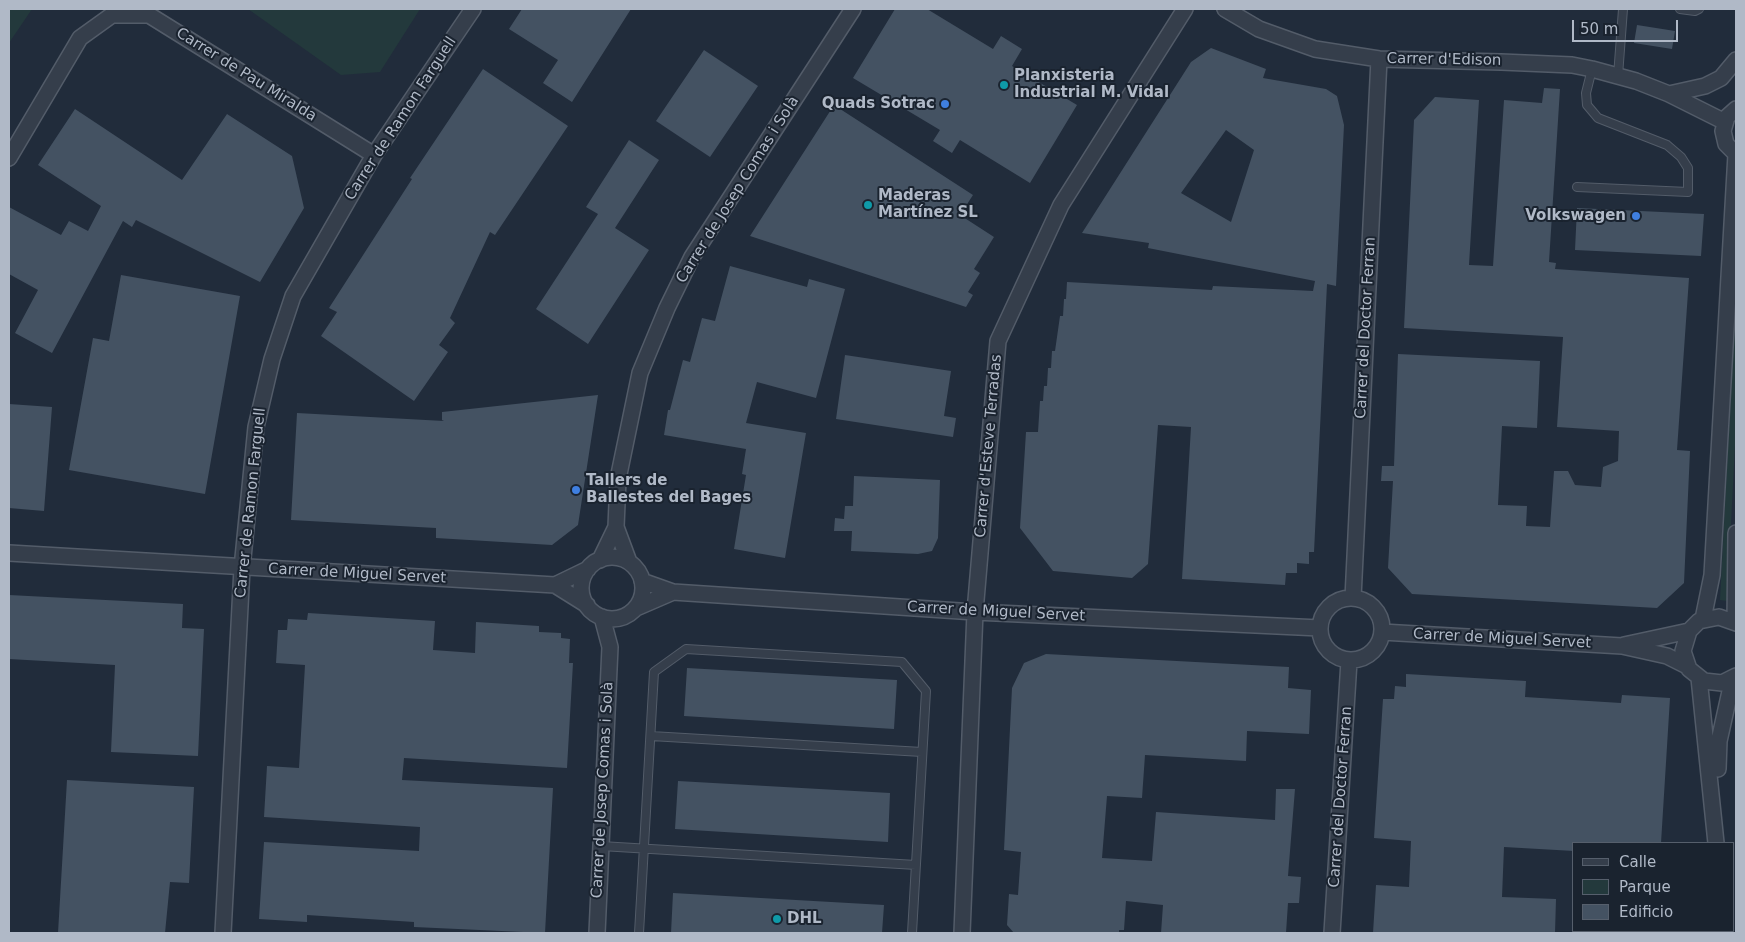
<!DOCTYPE html>
<html>
<head>
<meta charset="utf-8">
<style>
	body { margin:0 }
	#map { position:relative; width:1745px; height:942px; overflow:hidden; background:#212c3b; font-family:"DejaVu Sans",sans-serif }
	canvas { display:block }
	.frame { position:absolute; inset:0; border:10px solid #b0b9c7; pointer-events:none }
	.legend { position:absolute; left:1572px; top:842px; width:162px; height:90px; box-sizing:border-box; background:#1a232f; border:1px solid #565f6c; margin:0; padding:6px 9px; list-style:none; font-size:15px; color:#b0b9c7 }
	.legend li { display:flex; align-items:center; gap:10px; height:25px }
	.legend b { width:25px; border:1px solid #565f6c }
	.scale { position:absolute; left:1572px; top:20px; width:106px; height:22px; box-sizing:border-box; border:2px solid #b0b9c7; border-top:0; padding-left:6px; font-size:15px; line-height:18px; white-space:nowrap; color:#b0b9c7; -webkit-text-stroke:4px #1a232f; paint-order:stroke }
</style>
</head>
<body>
<div id="map">
<canvas width="1745" height="942"></canvas>
<div class="frame"></div>
<ul class="legend">
<li><b style="height:6px;background:#353e4b"></b>Calle</li>
<li><b style="height:14px;background:#23393c"></b>Parque</li>
<li><b style="height:14px;background:#445262"></b>Edificio</li>
</ul>
<div class="scale">50 m</div>
</div>
<script>
const ctx = document.querySelector('canvas').getContext('2d');
ctx.lineJoin = 'round';
function fillPath(path, color) {
  ctx.fillStyle = color;
  ctx.fill(path, 'evenodd');
}
function toPath(rows) {
  const path = new Path2D();
  for (const r of rows) {
    if (r.length === 3) {
      path.moveTo(r[0] + r[2], r[1]);
      path.arc(r[0], r[1], r[2], 0, 2 * Math.PI);
      continue;
    }
    path.moveTo(r[0], r[1]);
    for (let i = 2; i < r.length; i += 2) path.lineTo(r[i], r[i + 1]);
  }
  return path;
}
function trace(path, color, width, dash) {
  ctx.strokeStyle = color;
  ctx.lineWidth = width;
  ctx.lineCap = dash ? 'butt' : 'round';
  ctx.setLineDash(dash || []);
  ctx.stroke(path);
}
function write(font, color, halo, rows, align = 'center') {
  ctx.font = font + ' "DejaVu Sans",sans-serif';
  ctx.lineWidth = 4;
  ctx.setLineDash([]);
  ctx.textBaseline = 'middle';
  ctx.strokeStyle = halo;
  ctx.fillStyle = color;
  for (const [text, x, y, turn = 0] of rows) {
    ctx.save();
    ctx.translate(x, y);
    ctx.rotate((+turn || 0) * Math.PI / 180);
    ctx.textAlign = isNaN(turn) ? turn : align;
    if (halo) ctx.strokeText(text, 0, 0);
    ctx.fillText(text, 0, 0);
    ctx.restore();
  }
}
fillPath(toPath([
	[9,9,32,9,9,43],
	[248,9,420,9,380,72,341,75],
	[1736,297,1736,427,1727,601,1720,600],
	[1596,931,1726,931,1726,933,1595,933]
]), '#23393c');
fillPath(toPath([
	[522,9,631,9,572,102,543,83,558,60,509,29],
	[895,9,927,9,993,49,1001,36,1022,49,1012,66,1077,105,1030,183,960,140,952,153,933,141,940,130,853,78],
	[1637,25,1675,31,1672,49,1634,43],
	[1211,48,1266,69,1263,78,1326,89,1337,96,1344,125,1336,286,1327,284,1314,552,1309,552,1309,564,1297,563,1297,573,1286,573,1285,585,1182,579,1191,427,1158,425,1148,564,1132,578,1053,571,1020,528,1026,432,1038,432,1040,401,1043,401,1044,386,1047,386,1048,368,1051,368,1052,351,1055,351,1060,316,1063,316,1064,299,1066,299,1067,282,1212,290,1213,286,1313,291,1315,281,1148,248,1149,243,1082,233,1191,62],
	[1226,130,1254,150,1231,222,1181,193],
	[704,50,758,86,710,157,656,121],
	[483,69,568,126,495,235,490,232,450,318,455,323,439,345,448,352,414,401,321,336,337,312,329,308,412,179,410,178],
	[1544,88,1560,89,1549,262,1556,263,1555,269,1689,278,1677,450,1690,451,1684,583,1657,608,1412,594,1388,568,1393,481,1381,481,1382,466,1394,466,1398,354,1540,361,1537,428,1502,426,1498,505,1527,506,1526,526,1550,527,1554,471,1568,471,1575,485,1601,487,1603,467,1618,461,1619,431,1557,427,1563,337,1404,328,1414,120,1435,97,1479,100,1469,265,1493,266,1504,100,1542,103],
	[834,105,973,195,960,215,994,237,974,269,980,273,968,292,973,295,966,307,750,236],
	[75,109,182,180,227,114,292,156,304,208,260,282,136,220,132,227,123,221,52,353,15,333,38,290,9,274,9,207,61,235,69,221,88,231,101,206,38,165],
	[629,140,659,160,615,228,649,250,588,344,536,309,598,214,586,207],
	[1577,208,1704,214,1701,256,1575,250],
	[730,266,807,287,809,279,845,289,816,398,757,382,746,423,806,433,785,558,734,549,746,475,742,474,746,449,664,435,668,410,670,410,683,360,690,362,702,318,715,321],
	[121,275,240,296,205,494,69,470,93,338,109,341],
	[845,355,951,371,944,416,956,418,953,437,836,419],
	[598,395,578,525,552,545,436,538,436,528,291,520,297,413,444,421,442,420,442,412],
	[9,404,52,407,44,511,9,508],
	[854,476,940,480,938,538,932,551,918,554,851,551,852,531,834,531,835,518,844,519,845,506,853,506],
	[9,595,183,604,182,628,204,629,198,756,111,752,115,665,9,659],
	[308,613,435,621,433,650,475,653,476,622,539,626,539,632,561,633,561,638,570,639,569,663,573,663,567,768,404,758,402,780,553,788,545,933,414,927,414,922,307,915,307,922,259,919,264,842,419,851,420,827,264,817,267,766,299,768,305,665,276,663,278,630,287,630,288,619,307,620],
	[1046,654,1289,667,1288,688,1311,690,1309,734,1247,731,1246,761,1145,755,1142,798,1107,796,1102,858,1152,861,1156,812,1275,820,1276,789,1295,789,1288,876,1301,877,1299,903,1288,903,1286,933,1161,933,1163,905,1126,901,1124,930,1119,930,1119,933,1014,933,1007,925,1009,894,1018,895,1021,852,1004,850,1012,688,1024,663],
	[687,668,897,680,894,729,684,716],
	[1406,674,1526,681,1525,697,1621,703,1622,695,1670,698,1661,843,1574,843,1574,851,1504,847,1502,897,1556,899,1555,933,1373,933,1376,885,1409,887,1411,841,1374,838,1383,699,1394,699,1395,686,1406,687],
	[67,780,194,787,189,883,170,882,165,933,58,933],
	[678,781,890,793,888,842,675,829],
	[673,893,884,905,882,933,671,933]
]), '#445262');
const service = toPath([
	[1680,9,1695,11,1699,9],
	[1618,76,1623,9],
	[1577,187,1688,192,1688,168,1681,157,1667,145,1598,118,1587,105,1586,93,1592,69],
	[651,736,922,752],
	[601,846,916,865],
	[639,933,654,672,686,649,902,662,926,691,912,933]
]);
const minor = toPath([
	[1225,9,1259,29,1315,49,1379,59,1501,62,1572,65,1592,69,1636,81,1669,94,1725,122],
	[1669,94,1705,86,1721,78,1736,60],
	[1736,109,1727,117,1723,131,1726,144,1736,154],
	[9,158,80,38,112,15,149,15,374,155],
	[9,553,555,585,587,605],
	[612,588,31],
	[600,560,616,527],
	[629,562,616,527,618,479,640,373,667,308,692,257,853,9],
	[642,581,673,592],
	[555,585,588,569],
	[1351,629,31],
	[1353,598,1379,59],
	[636,608,673,592,975,612,1320,628],
	[1703,619,1712,575,1736,154],
	[1735,622,1736,533],
	[1736,623,1719,617,1699,621,1689,631,1683,651,1689,669,1704,681,1722,683,1736,676],
	[1382,632,1622,646,1667,656,1687,666],
	[1624,645,1689,631],
	[1699,678,1716,843],
	[1718,769,1719,741,1733,678],
	[223,933,242,568,256,427,272,359,293,296,374,155,473,9],
	[597,933,610,647,602,617],
	[962,933,975,612,998,341,1061,205,1185,9],
	[1332,933,1349,661]
]);
const tertiary = toPath([
	[1718,933,1718,931]
]);
trace(service, '#535c69', 10);
trace(minor, '#535c69', 18);
trace(tertiary, '#535c69', 21);
trace(service, '#353e4b', 8);
trace(minor, '#353e4b', 15);
trace(tertiary, '#353e4b', 19);
for (const [x, y, r, color] of [
	[1004,85,5,"#0f9aa8"],
	[945,104,5,"#3f7fe0"],
	[868,205,5,"#0f9aa8"],
	[1636,216,5,"#3f7fe0"],
	[576,490,5,"#3f7fe0"],
	[777,919,5,"#0f9aa8"]
]) {
  const dot = new Path2D();
  dot.arc(x, y, r, 0, 2 * Math.PI);
  ctx.fillStyle = color;
  ctx.fill(dot);
  trace(dot, '#1a232f', 2);
}
write('15px', '#b0b9c7', '#1a232f', [
	["Carrer d'Edison",1444,60,1],
	["Carrer de Pau Miralda",246,75,32],
	["Carrer de Ramon Farguell",401,119,-57],
	["Carrer de Josep Comas i Solà",738,190,-58],
	["Carrer del Doctor Ferran",1366,328,-87],
	["Carrer d'Esteve Terradas",989,446,-85],
	["Carrer de Ramon Farguell",251,503,-84],
	["Carrer de Miguel Servet",357,574,3],
	["Carrer de Miguel Servet",996,612,3],
	["Carrer de Miguel Servet",1502,639,3],
	["Carrer de Josep Comas i Solà",603,790,-87],
	["Carrer del Doctor Ferran",1341,797,-86]
]);
write('bold 15px', '#b0b9c7', '#1a232f', [
	["Planxisteria",1014,76],
	["Industrial M. Vidal",1014,93],
	["Quads Sotrac",935,104,"right"],
	["Maderas",878,196],
	["Martínez SL",878,213],
	["Volkswagen",1626,216,"right"],
	["Tallers de",586,481],
	["Ballestes del Bages",586,498],
	["DHL",787,919]
], 'left');
</script>
</body>
</html>
